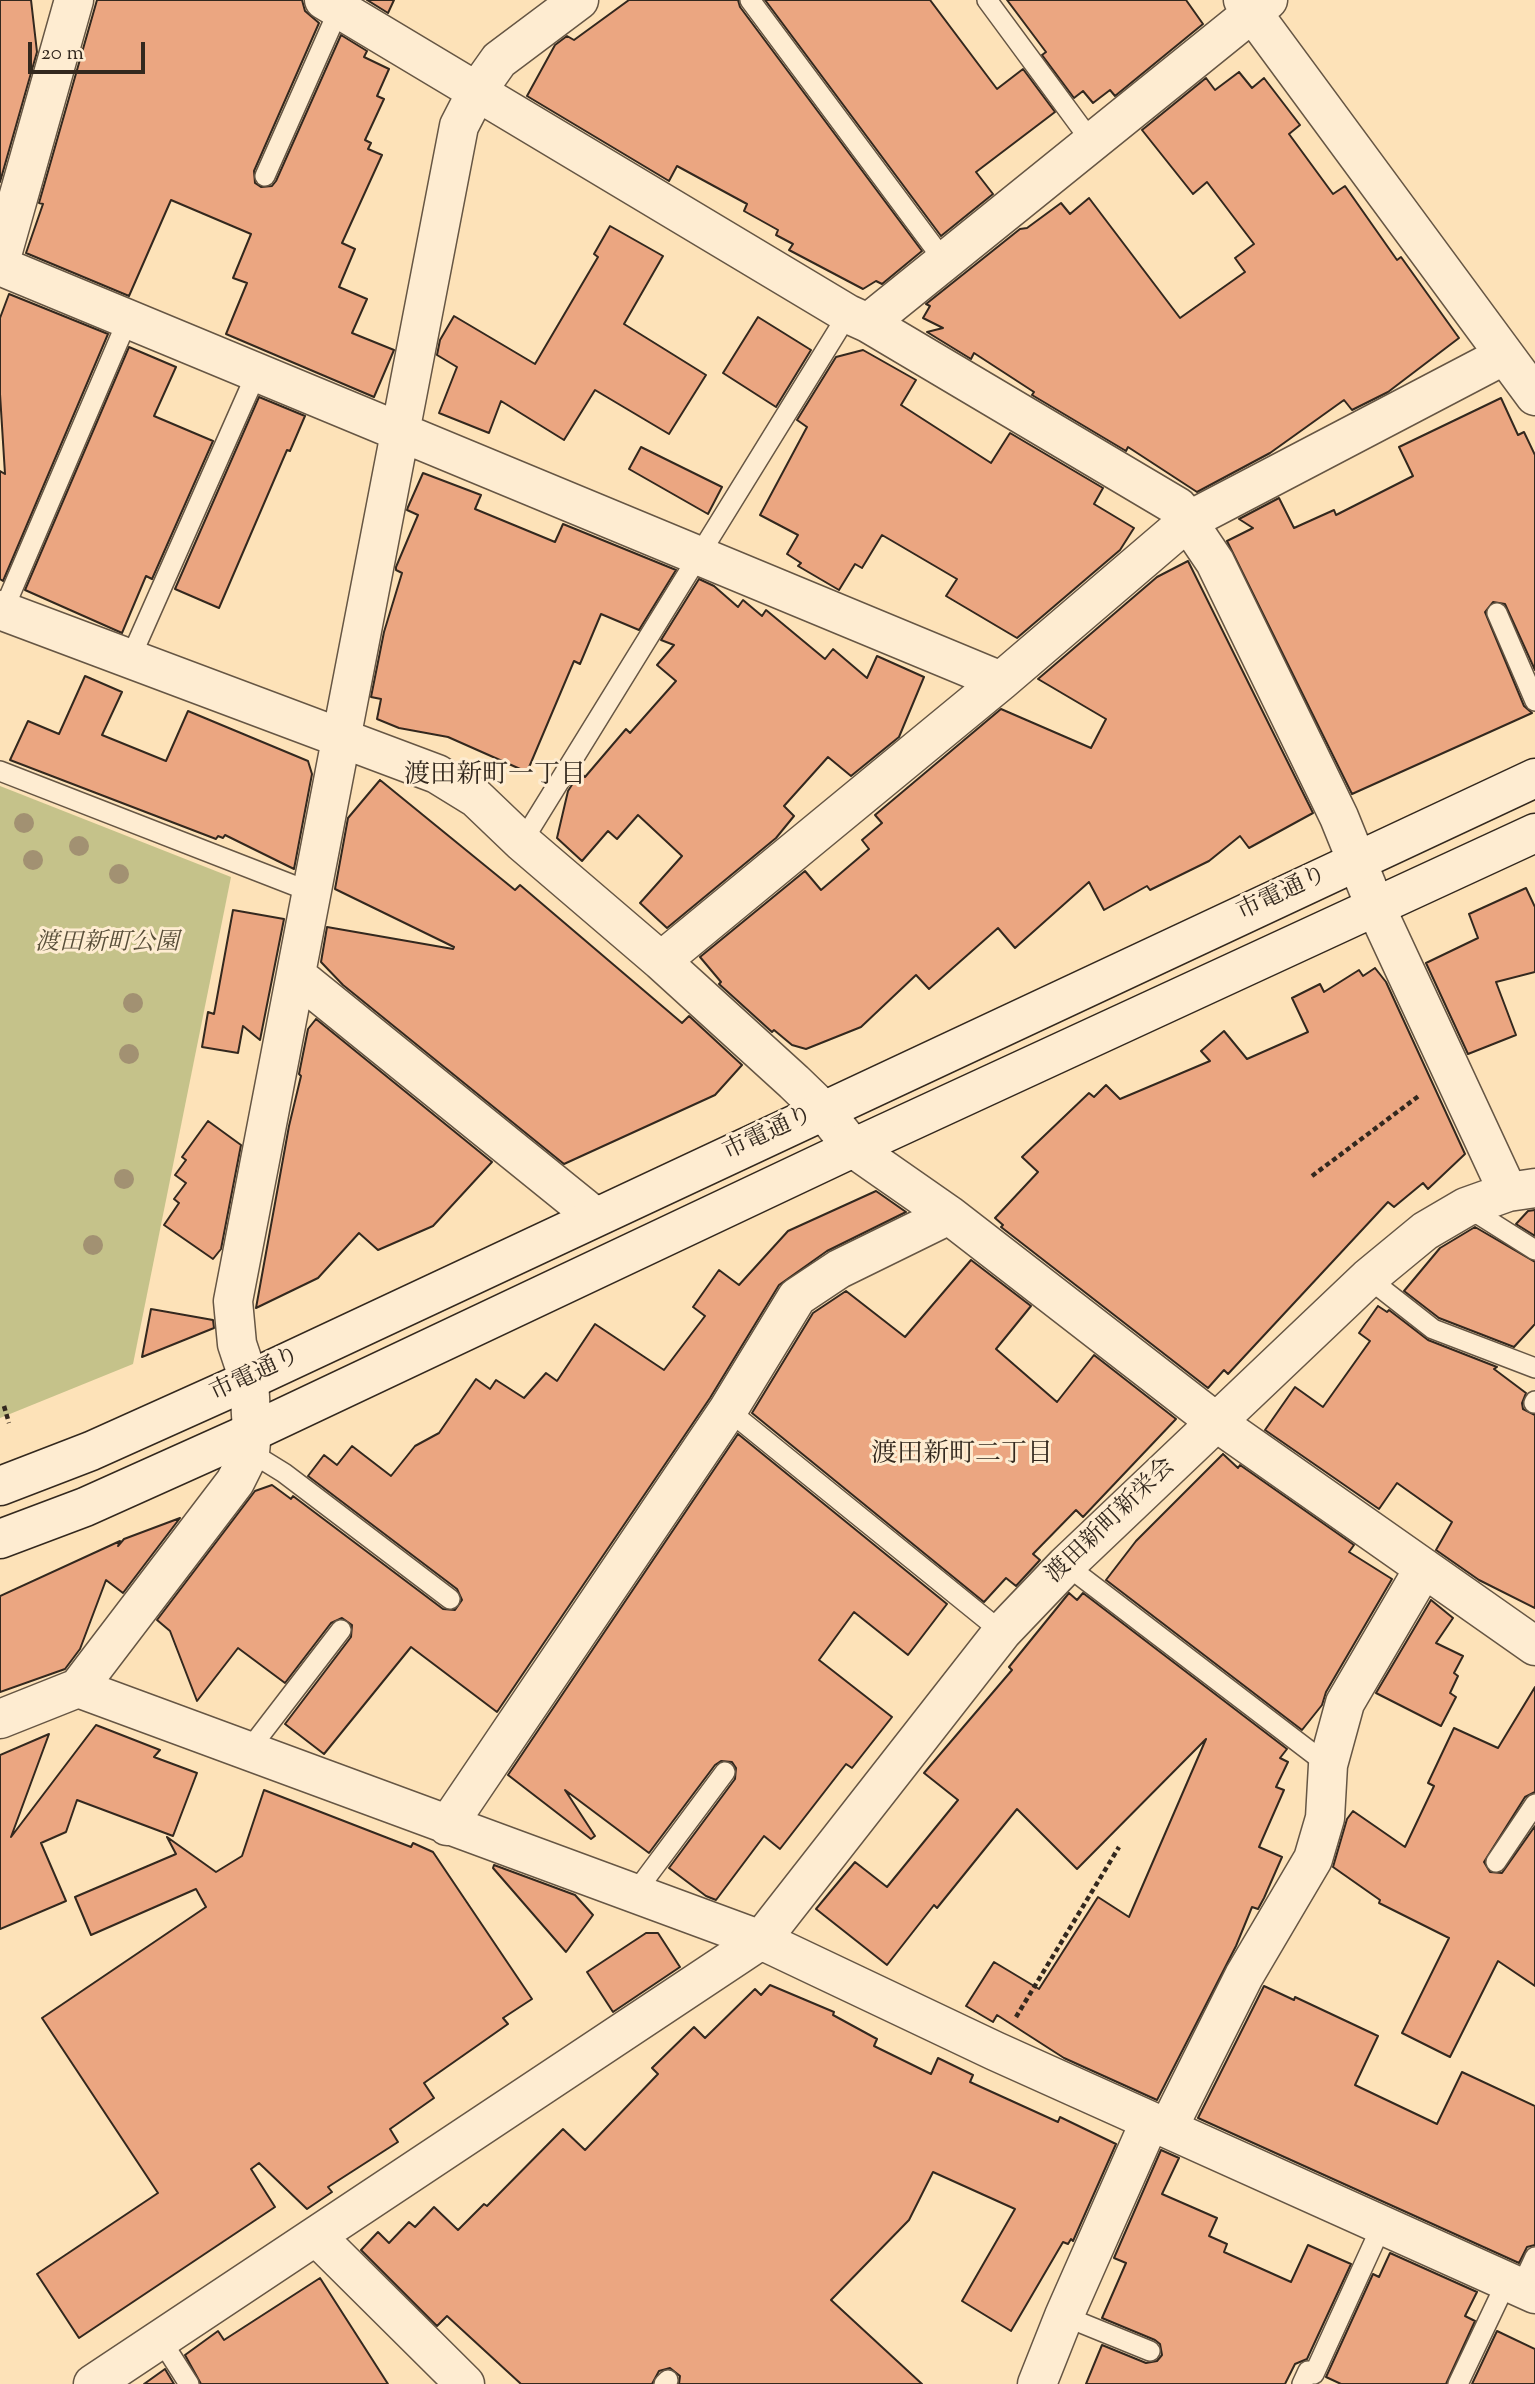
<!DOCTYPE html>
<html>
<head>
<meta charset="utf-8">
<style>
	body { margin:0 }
	#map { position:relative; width:1535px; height:2384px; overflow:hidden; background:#fde2b8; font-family:"Sorts Mill Goudy",serif }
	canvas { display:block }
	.scale { position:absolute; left:28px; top:42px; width:117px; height:32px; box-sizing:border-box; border:4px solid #33281e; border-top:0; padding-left:9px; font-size:21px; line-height:24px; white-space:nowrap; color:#33281e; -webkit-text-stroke:5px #feecd1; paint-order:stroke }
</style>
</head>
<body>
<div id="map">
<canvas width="1535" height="2384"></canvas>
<div class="scale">20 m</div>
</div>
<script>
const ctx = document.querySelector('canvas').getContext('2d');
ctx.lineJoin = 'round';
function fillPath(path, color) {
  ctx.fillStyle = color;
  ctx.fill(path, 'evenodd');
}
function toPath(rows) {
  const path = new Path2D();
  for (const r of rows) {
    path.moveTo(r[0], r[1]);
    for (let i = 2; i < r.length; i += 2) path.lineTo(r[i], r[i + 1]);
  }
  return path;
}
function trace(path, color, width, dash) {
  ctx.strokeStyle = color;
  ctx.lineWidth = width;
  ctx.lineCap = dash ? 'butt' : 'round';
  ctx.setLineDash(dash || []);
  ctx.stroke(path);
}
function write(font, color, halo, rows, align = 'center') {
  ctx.font = font + ' "Sorts Mill Goudy","Noto Serif JP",serif';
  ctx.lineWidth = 6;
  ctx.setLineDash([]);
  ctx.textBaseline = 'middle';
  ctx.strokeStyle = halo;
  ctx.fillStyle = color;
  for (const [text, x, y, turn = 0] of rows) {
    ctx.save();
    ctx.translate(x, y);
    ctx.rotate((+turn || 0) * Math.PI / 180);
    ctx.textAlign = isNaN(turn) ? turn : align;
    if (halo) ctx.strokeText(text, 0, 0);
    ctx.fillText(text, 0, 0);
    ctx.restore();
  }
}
fillPath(toPath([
	[0,786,231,877,133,1364,0,1418]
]), '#c5c28a');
const building = toPath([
	[0,0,31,0,37,52,0,182,0,0],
	[97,0,302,0,305,11,319,23,254,171,255,183,261,187,272,186,276,181,341,35,367,51,364,57,389,69,377,96,384,99,365,140,371,143,368,149,382,155,342,243,355,249,339,287,367,299,352,333,394,350,374,397,226,334,247,283,233,278,251,234,171,200,129,296,26,253,43,204,39,203,97,0],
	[367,0,394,0,388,13,367,0],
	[629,0,738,0,740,7,922,251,882,284,876,281,863,289,789,250,793,244,776,235,778,230,744,211,747,204,677,166,669,181,527,96,555,45,567,36,574,40,629,0],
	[765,0,930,0,997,89,1023,69,1055,112,976,172,993,194,941,236,765,0],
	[1007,0,1186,0,1203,24,1115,96,1110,90,1093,103,1083,91,1074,98,1042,55,1046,52,1007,0],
	[1239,72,1252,88,1264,78,1300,125,1289,134,1333,194,1345,186,1397,260,1401,257,1459,338,1388,392,1352,410,1344,400,1270,453,1197,492,1128,447,1126,451,1032,395,1034,392,974,353,971,359,927,332,943,328,923,318,930,306,926,304,1020,229,1027,228,1061,203,1070,214,1089,198,1180,318,1245,272,1235,258,1254,244,1207,182,1193,194,1142,130,1206,78,1215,90,1239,72],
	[610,226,663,256,624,324,706,375,669,434,595,390,564,440,501,401,489,433,439,413,457,367,437,355,440,340,454,316,535,364,598,257,594,254,610,226],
	[9,294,108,334,3,581,0,579,0,471,5,474,0,394,0,318,9,294],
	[758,317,811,350,776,407,723,373,758,317],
	[129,347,176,367,154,416,213,441,152,579,146,576,122,633,25,590,129,347],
	[863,350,916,380,901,405,991,463,1010,433,1103,488,1094,504,1134,528,1120,550,1017,638,946,596,957,579,882,535,862,568,855,564,839,590,798,566,801,563,787,554,798,535,760,515,807,427,797,420,836,357,863,350],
	[259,397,305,416,290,451,287,450,219,608,175,589,259,397],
	[1501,398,1518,435,1524,432,1535,455,1535,670,1505,604,1493,602,1485,612,1524,706,1532,713,1352,794,1227,541,1253,528,1239,519,1279,498,1294,528,1334,510,1336,515,1413,476,1399,447,1501,398],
	[641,447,722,487,708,514,629,469,641,447],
	[423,473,481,495,475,509,555,542,563,524,676,570,639,630,601,614,580,664,574,661,527,772,448,737,399,728,377,719,381,699,371,697,384,632,402,573,396,570,396,567,418,515,407,510,408,507,423,473],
	[1188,561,1313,813,1249,848,1240,836,1209,861,1150,890,1147,886,1104,910,1089,882,1015,948,998,928,929,989,916,975,861,1027,806,1049,792,1045,774,1030,772,1032,719,984,721,982,700,957,805,871,821,890,869,849,862,840,882,823,875,815,1001,709,1091,748,1106,719,1038,679,1157,577,1188,561],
	[699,579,714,586,738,607,743,600,762,616,766,610,825,659,833,649,867,678,877,656,924,677,899,737,851,776,828,757,784,806,794,816,776,838,667,928,640,903,682,856,638,815,617,839,608,831,582,861,557,838,568,791,580,772,585,777,626,729,630,733,676,681,657,665,674,645,661,640,699,579],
	[85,676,122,692,102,735,166,761,188,711,308,761,312,774,294,869,225,835,223,838,218,836,216,839,10,760,28,721,59,734,85,676],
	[380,780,515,890,520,885,682,1023,689,1016,742,1065,715,1095,564,1164,343,985,321,962,327,927,453,949,454,947,335,889,348,818,380,780],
	[1526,888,1535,907,1535,972,1496,982,1516,1035,1468,1054,1426,963,1478,938,1469,914,1526,888],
	[233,910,284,919,260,1040,243,1026,238,1053,202,1047,208,1012,214,1014,233,910],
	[1375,968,1386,982,1465,1154,1428,1189,1423,1183,1394,1207,1388,1202,1228,1374,1224,1370,1208,1388,1001,1227,1003,1225,995,1218,1038,1172,1022,1157,1089,1093,1094,1097,1106,1085,1120,1099,1210,1061,1201,1051,1224,1031,1247,1059,1308,1032,1292,998,1320,984,1324,992,1359,970,1363,976,1375,968],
	[316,1019,492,1162,433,1226,378,1250,359,1233,318,1278,256,1308,289,1126,301,1076,299,1074,308,1029,316,1019],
	[208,1121,241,1145,221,1249,213,1259,164,1225,179,1203,174,1199,186,1183,175,1175,186,1160,182,1157,208,1121],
	[876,1191,906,1212,827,1251,779,1285,710,1398,497,1712,411,1647,324,1754,285,1724,351,1637,352,1625,342,1618,331,1623,285,1683,238,1648,197,1701,170,1631,157,1620,255,1491,272,1485,291,1499,293,1496,443,1609,455,1610,462,1600,457,1589,308,1476,324,1455,337,1465,352,1446,391,1476,415,1446,439,1433,476,1379,490,1389,496,1380,524,1398,546,1373,557,1381,595,1324,664,1370,705,1316,693,1307,719,1270,739,1285,788,1231,876,1191],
	[1535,1210,1535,1236,1516,1224,1528,1211,1535,1210],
	[1475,1227,1535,1262,1535,1324,1514,1347,1439,1318,1404,1291,1440,1248,1475,1227],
	[971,1260,1031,1306,996,1349,1057,1402,1094,1355,1176,1419,1083,1517,1076,1510,1033,1554,1040,1560,1016,1586,1006,1578,984,1602,752,1413,813,1313,846,1291,905,1337,971,1260],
	[1378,1306,1387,1312,1389,1310,1428,1340,1497,1367,1494,1369,1526,1393,1522,1403,1523,1409,1535,1415,1535,1608,1479,1580,1436,1550,1452,1522,1397,1483,1379,1509,1265,1430,1295,1387,1323,1407,1370,1341,1359,1333,1378,1306],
	[151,1309,213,1320,214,1328,142,1357,151,1309],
	[738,1434,947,1604,908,1655,854,1612,819,1660,892,1717,852,1768,846,1764,780,1849,764,1836,716,1900,706,1896,669,1868,735,1779,736,1768,732,1762,721,1761,715,1765,649,1853,565,1790,595,1836,591,1839,508,1775,738,1434],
	[1223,1454,1238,1468,1240,1465,1354,1545,1349,1552,1392,1579,1326,1692,1322,1705,1302,1730,1106,1580,1136,1541,1223,1454],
	[180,1518,123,1593,106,1580,80,1649,65,1669,0,1692,0,1596,120,1541,118,1546,124,1539,180,1518],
	[1069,1593,1077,1600,1083,1593,1287,1749,1280,1758,1288,1762,1276,1787,1284,1790,1259,1847,1282,1857,1264,1898,1258,1909,1252,1907,1236,1946,1157,2100,1064,2058,997,2015,993,2022,966,2006,994,1962,1039,1989,1098,1897,1129,1917,1206,1739,1077,1869,1017,1809,937,1908,934,1905,887,1965,816,1909,855,1862,887,1887,958,1800,924,1773,1012,1670,1009,1667,1069,1593],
	[1431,1600,1453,1618,1436,1643,1463,1656,1454,1673,1458,1676,1450,1693,1456,1697,1441,1726,1376,1693,1431,1600],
	[1535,1687,1535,1792,1525,1797,1484,1862,1490,1872,1502,1873,1535,1826,1535,1986,1498,1961,1450,2057,1402,2033,1449,1938,1379,1903,1380,1900,1333,1867,1347,1819,1353,1811,1405,1847,1434,1786,1428,1783,1454,1728,1498,1748,1535,1687],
	[96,1725,160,1750,154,1757,197,1773,173,1836,77,1800,66,1832,41,1843,66,1901,0,1929,0,1755,49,1734,11,1837,96,1725],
	[264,1790,411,1847,413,1843,433,1852,532,1999,503,2018,508,2024,424,2083,434,2098,390,2129,398,2142,328,2187,332,2192,307,2209,259,2163,251,2169,275,2207,79,2338,37,2274,158,2193,42,2018,206,1907,196,1889,91,1935,75,1897,176,1854,167,1837,216,1872,242,1856,264,1790],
	[494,1865,575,1895,593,1915,566,1952,493,1868,494,1865],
	[646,1933,658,1933,680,1967,613,2012,587,1972,646,1933],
	[770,1985,834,2012,833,2015,877,2039,874,2046,931,2074,938,2058,973,2075,970,2082,1058,2122,1060,2117,1116,2144,1073,2241,1071,2239,1068,2244,1063,2242,1011,2331,962,2301,1015,2209,933,2172,909,2220,831,2300,922,2384,679,2384,680,2376,670,2368,659,2371,652,2384,521,2384,447,2316,437,2326,361,2250,378,2232,389,2243,409,2222,415,2227,434,2207,458,2230,484,2204,487,2206,563,2129,585,2150,658,2074,652,2068,694,2027,705,2038,755,1989,761,1995,770,1985],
	[1264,1986,1294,2000,1295,1997,1378,2036,1355,2085,1437,2124,1462,2072,1535,2106,1535,2245,1527,2247,1519,2263,1198,2118,1264,1986],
	[1161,2150,1179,2158,1162,2194,1217,2218,1209,2236,1227,2244,1224,2252,1291,2282,1308,2245,1351,2264,1307,2359,1295,2364,1285,2384,1086,2384,1102,2345,1146,2363,1157,2361,1162,2355,1160,2344,1155,2340,1102,2318,1126,2263,1114,2258,1161,2150],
	[1390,2253,1477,2292,1465,2316,1475,2321,1446,2384,1341,2384,1326,2377,1373,2274,1379,2277,1390,2253],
	[320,2278,388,2384,201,2384,185,2355,218,2331,224,2340,320,2278],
	[1497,2331,1535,2349,1535,2384,1472,2384,1497,2331],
	[165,2369,174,2384,144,2384,165,2369]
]);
fillPath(building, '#eba681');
trace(building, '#33281e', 2);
const lane = toPath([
	[750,0,945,262],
	[987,0,1091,141],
	[265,176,339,9],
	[3,611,128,319],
	[1497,613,1535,701],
	[130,659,257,372],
	[0,771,311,892],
	[522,842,848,314],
	[1467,1207,1535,1250],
	[1368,1278,1433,1329,1535,1368],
	[1534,1403,1535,1401],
	[728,1410,1002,1632],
	[250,1452,284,1473,450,1599],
	[1066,1565,1328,1765],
	[248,1751,341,1630],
	[1496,1862,1535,1804],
	[634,1894,725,1772],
	[1521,2287,1535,2257],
	[1064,2316,1150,2351],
	[161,2340,189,2384],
	[664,2384,668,2380],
	[1302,2384,1308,2371,1314,2374,1382,2225],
	[1458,2384,1507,2281]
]);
const street = toPath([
	[324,0,848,314,868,323,1178,507,1215,562,1339,817,1375,906,1508,1192],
	[1243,0,1535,396],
	[0,262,74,0],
	[0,266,1001,681],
	[868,323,1268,0],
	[0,610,437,774,476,798,522,842,661,961,794,1082,823,1110,853,1148,949,1215,1216,1422,1535,1646],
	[661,961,1001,681,1188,521,1503,356],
	[296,975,594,1216],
	[78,1688,235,1482,250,1452,252,1432,249,1380,237,1344,233,1301,459,126,477,91,499,60,579,0],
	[0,1719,78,1688,761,1940,995,2051,1535,2294],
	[447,1826,728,1410,797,1297,839,1269,949,1215],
	[1168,2128,1244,1976,1313,1859,1325,1818,1328,1765,1345,1703,1424,1568],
	[316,2236,465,2384],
	[93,2384,761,1940,1002,1632,1066,1565,1368,1278,1425,1231,1466,1207,1508,1192,1535,1188],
	[1037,2384,1064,2316,1150,2121]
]);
const secondary = toPath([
	[0,1486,91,1451,249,1380,1535,778],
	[0,1539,85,1507,252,1432,853,1148,1535,833]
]);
trace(lane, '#665644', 22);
trace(street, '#665644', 41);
trace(secondary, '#33281e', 41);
trace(toPath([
	[1312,1176,1420,1095],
	[4,1406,9,1423],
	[1016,2017,1119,1847]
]), '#33281e', 4.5, [5, 3.5]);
trace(lane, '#feecd1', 19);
trace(street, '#feecd1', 38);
trace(secondary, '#feecd1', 38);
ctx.fillStyle = '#a29172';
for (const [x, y] of [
	[24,823],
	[79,846],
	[33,860],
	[119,874],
	[133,1003],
	[129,1054],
	[124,1179],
	[93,1245]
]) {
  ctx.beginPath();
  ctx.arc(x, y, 10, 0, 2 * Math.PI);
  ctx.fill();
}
write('24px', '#33281e', '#feecd1', [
	["市電通り",1283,895,-25],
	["市電通り",769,1135,-25],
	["市電通り",256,1376,-25],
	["渡田新町新栄会",1112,1522,-44]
]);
write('italic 24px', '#584e39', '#feecd1', [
	["渡田新町公園",107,945]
]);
write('26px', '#33281e', '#feecd1', [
	["渡田新町一丁目",495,778],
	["渡田新町二丁目",962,1457]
]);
</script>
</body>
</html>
